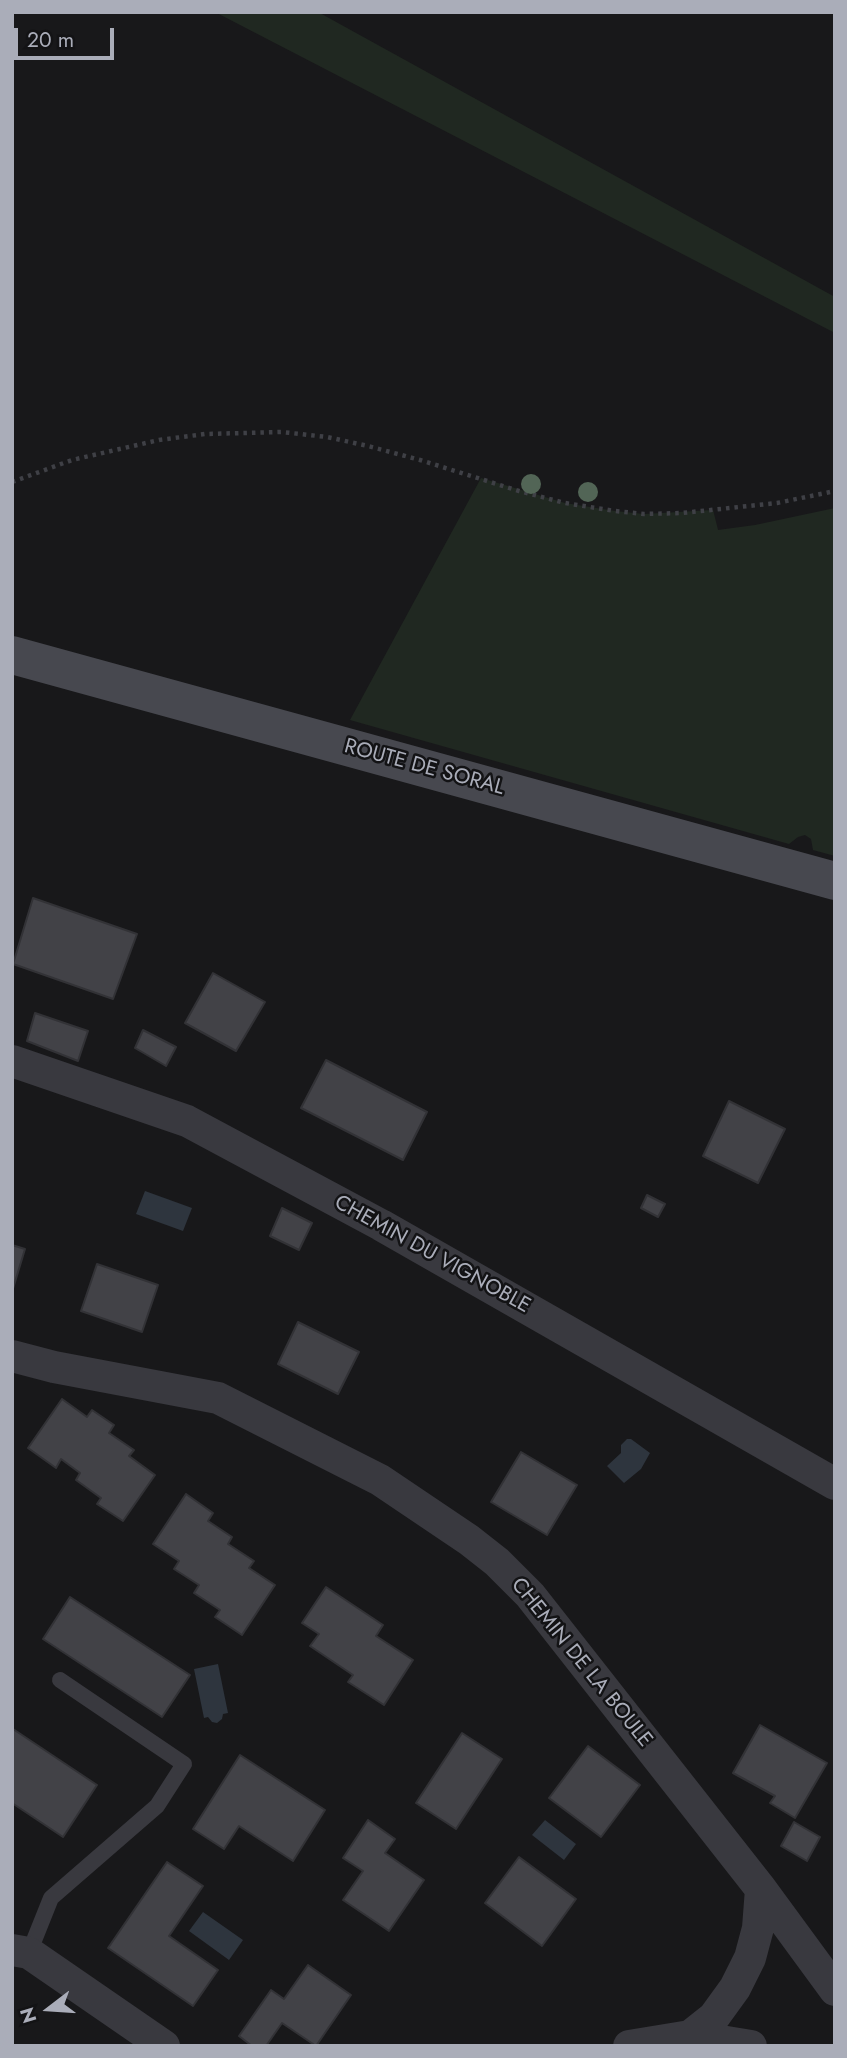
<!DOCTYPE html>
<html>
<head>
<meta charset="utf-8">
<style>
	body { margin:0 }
	#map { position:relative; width:847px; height:2058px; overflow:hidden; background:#18181a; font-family:Jost,sans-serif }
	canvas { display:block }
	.frame { position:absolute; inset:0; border:14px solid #aaadb9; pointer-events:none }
	.north { position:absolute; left:14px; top:1974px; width:70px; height:70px; -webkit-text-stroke:5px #131315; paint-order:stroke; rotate:253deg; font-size:19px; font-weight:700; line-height:28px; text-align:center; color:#aaadb9 }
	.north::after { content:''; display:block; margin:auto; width:24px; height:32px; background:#aaadb9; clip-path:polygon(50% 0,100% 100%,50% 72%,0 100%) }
	.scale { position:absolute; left:14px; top:28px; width:100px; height:32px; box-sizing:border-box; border:4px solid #aaadb9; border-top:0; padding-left:9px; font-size:21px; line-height:24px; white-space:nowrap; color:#aaadb9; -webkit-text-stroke:5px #131315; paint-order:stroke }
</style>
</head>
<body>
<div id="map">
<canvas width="847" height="2058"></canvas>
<div class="frame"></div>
<div class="north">N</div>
<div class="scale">20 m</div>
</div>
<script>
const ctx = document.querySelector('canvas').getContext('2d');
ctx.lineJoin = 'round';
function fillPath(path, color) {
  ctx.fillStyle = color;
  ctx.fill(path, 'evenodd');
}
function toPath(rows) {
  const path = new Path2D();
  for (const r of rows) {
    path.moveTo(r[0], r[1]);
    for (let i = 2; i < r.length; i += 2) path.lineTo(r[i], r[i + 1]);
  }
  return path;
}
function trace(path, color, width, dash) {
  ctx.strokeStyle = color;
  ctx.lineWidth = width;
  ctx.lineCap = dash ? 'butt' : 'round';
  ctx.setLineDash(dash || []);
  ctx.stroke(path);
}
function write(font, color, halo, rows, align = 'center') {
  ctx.font = font + ' Jost,sans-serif';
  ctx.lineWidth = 5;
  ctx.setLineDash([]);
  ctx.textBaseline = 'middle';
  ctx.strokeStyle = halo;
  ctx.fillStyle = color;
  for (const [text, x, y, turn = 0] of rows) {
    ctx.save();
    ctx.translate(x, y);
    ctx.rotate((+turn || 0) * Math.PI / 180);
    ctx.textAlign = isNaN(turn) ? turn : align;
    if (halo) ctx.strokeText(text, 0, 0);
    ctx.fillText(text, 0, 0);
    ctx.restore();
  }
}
fillPath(toPath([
	[215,12,318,12,835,297,835,333],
	[481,478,565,503,615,511,644,514,713,510,718,530,755,525,835,508,835,856,813,850,811,839,805,835,798,837,789,844,350,720]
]), '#202821');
fillPath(toPath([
	[145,1191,192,1208,183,1231,136,1214],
	[627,1439,631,1439,650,1453,641,1469,624,1483,607,1466,621,1453,621,1445],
	[218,1664,228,1713,223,1714,222,1719,217,1723,212,1722,208,1717,204,1718,194,1669],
	[545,1820,576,1844,564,1860,532,1835],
	[203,1912,243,1940,229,1960,189,1931]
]), '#2e353e');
const building = toPath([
	[33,898,137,934,113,999,13,964,33,898],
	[213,973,265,1002,236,1051,185,1023,213,973],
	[35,1013,88,1031,78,1061,27,1041,35,1013],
	[143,1030,176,1047,166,1066,135,1048,143,1030],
	[326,1060,427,1112,403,1160,301,1108,326,1060],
	[729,1101,785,1129,758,1183,703,1156,729,1101],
	[647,1195,665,1204,658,1217,641,1208,647,1195],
	[282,1208,312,1223,299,1250,270,1236,282,1208],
	[12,1245,25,1249,12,1292,12,1245],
	[97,1264,158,1285,142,1332,81,1311,97,1264],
	[298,1322,359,1352,338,1394,278,1364,298,1322],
	[62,1399,87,1417,92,1410,114,1425,109,1433,134,1450,129,1456,155,1475,123,1521,97,1504,101,1498,76,1480,80,1473,61,1459,56,1468,28,1448,62,1399],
	[521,1452,577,1485,547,1535,491,1502,521,1452],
	[186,1494,213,1513,208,1521,232,1537,228,1544,254,1561,249,1568,275,1585,242,1635,215,1617,220,1610,194,1593,199,1585,174,1569,179,1561,153,1544,186,1494],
	[326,1587,383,1625,376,1636,413,1660,384,1705,348,1682,353,1675,310,1646,319,1634,302,1623,326,1587],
	[70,1597,190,1675,162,1717,43,1639,70,1597],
	[760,1725,827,1763,795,1818,770,1803,775,1796,733,1773,760,1725],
	[13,1729,97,1785,63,1837,12,1803,13,1729],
	[462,1733,502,1759,456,1829,416,1803,462,1733],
	[588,1746,640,1785,601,1837,549,1798,588,1746],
	[240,1755,325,1810,293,1861,239,1826,224,1849,193,1829,240,1755],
	[368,1820,395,1839,385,1853,424,1880,389,1931,343,1900,363,1871,343,1858,368,1820],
	[794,1822,820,1837,807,1861,781,1846,794,1822],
	[519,1857,576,1899,542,1946,485,1903,519,1857],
	[167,1862,203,1886,169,1936,218,1970,193,2006,108,1948,167,1862],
	[308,1965,351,1995,316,2046,282,2023,266,2046,252,2046,239,2036,271,1990,284,1999,308,1965]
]);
fillPath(building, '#424247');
trace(building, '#323236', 2);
trace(toPath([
	[12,482,72,460,159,440,205,434,282,432,327,437,368,446,420,460,519,491,565,503,615,511,644,514,682,513,777,503,835,491]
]), '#3f4046', 4.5, [3.5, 5]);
trace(toPath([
	[29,1953,51,1898,157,1806,184,1764,60,1680]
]), '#39393f', 16);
trace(toPath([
	[12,1061,187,1121,381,1225,835,1484],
	[12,1356,54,1367,218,1398,380,1480,469,1540,497,1562,530,1595,761,1889,835,1990],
	[12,1950,29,1953,164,2046],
	[690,2036,714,2017,735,1988,750,1958,758,1928,761,1889],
	[629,2046,690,2036,751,2046]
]), '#39393f', 32);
trace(toPath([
	[12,655,835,881]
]), '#47484f', 38);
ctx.fillStyle = '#526556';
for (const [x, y] of [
	[531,484],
	[588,492]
]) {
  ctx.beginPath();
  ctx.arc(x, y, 10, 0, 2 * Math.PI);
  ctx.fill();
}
write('21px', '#aaadb9', '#131315', [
	["ROUTE DE SORAL",424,768,15],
	["CHEMIN DU VIGNOBLE",432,1255,29],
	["CHEMIN DE LA BOULE",581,1663,51]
]);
</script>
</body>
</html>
